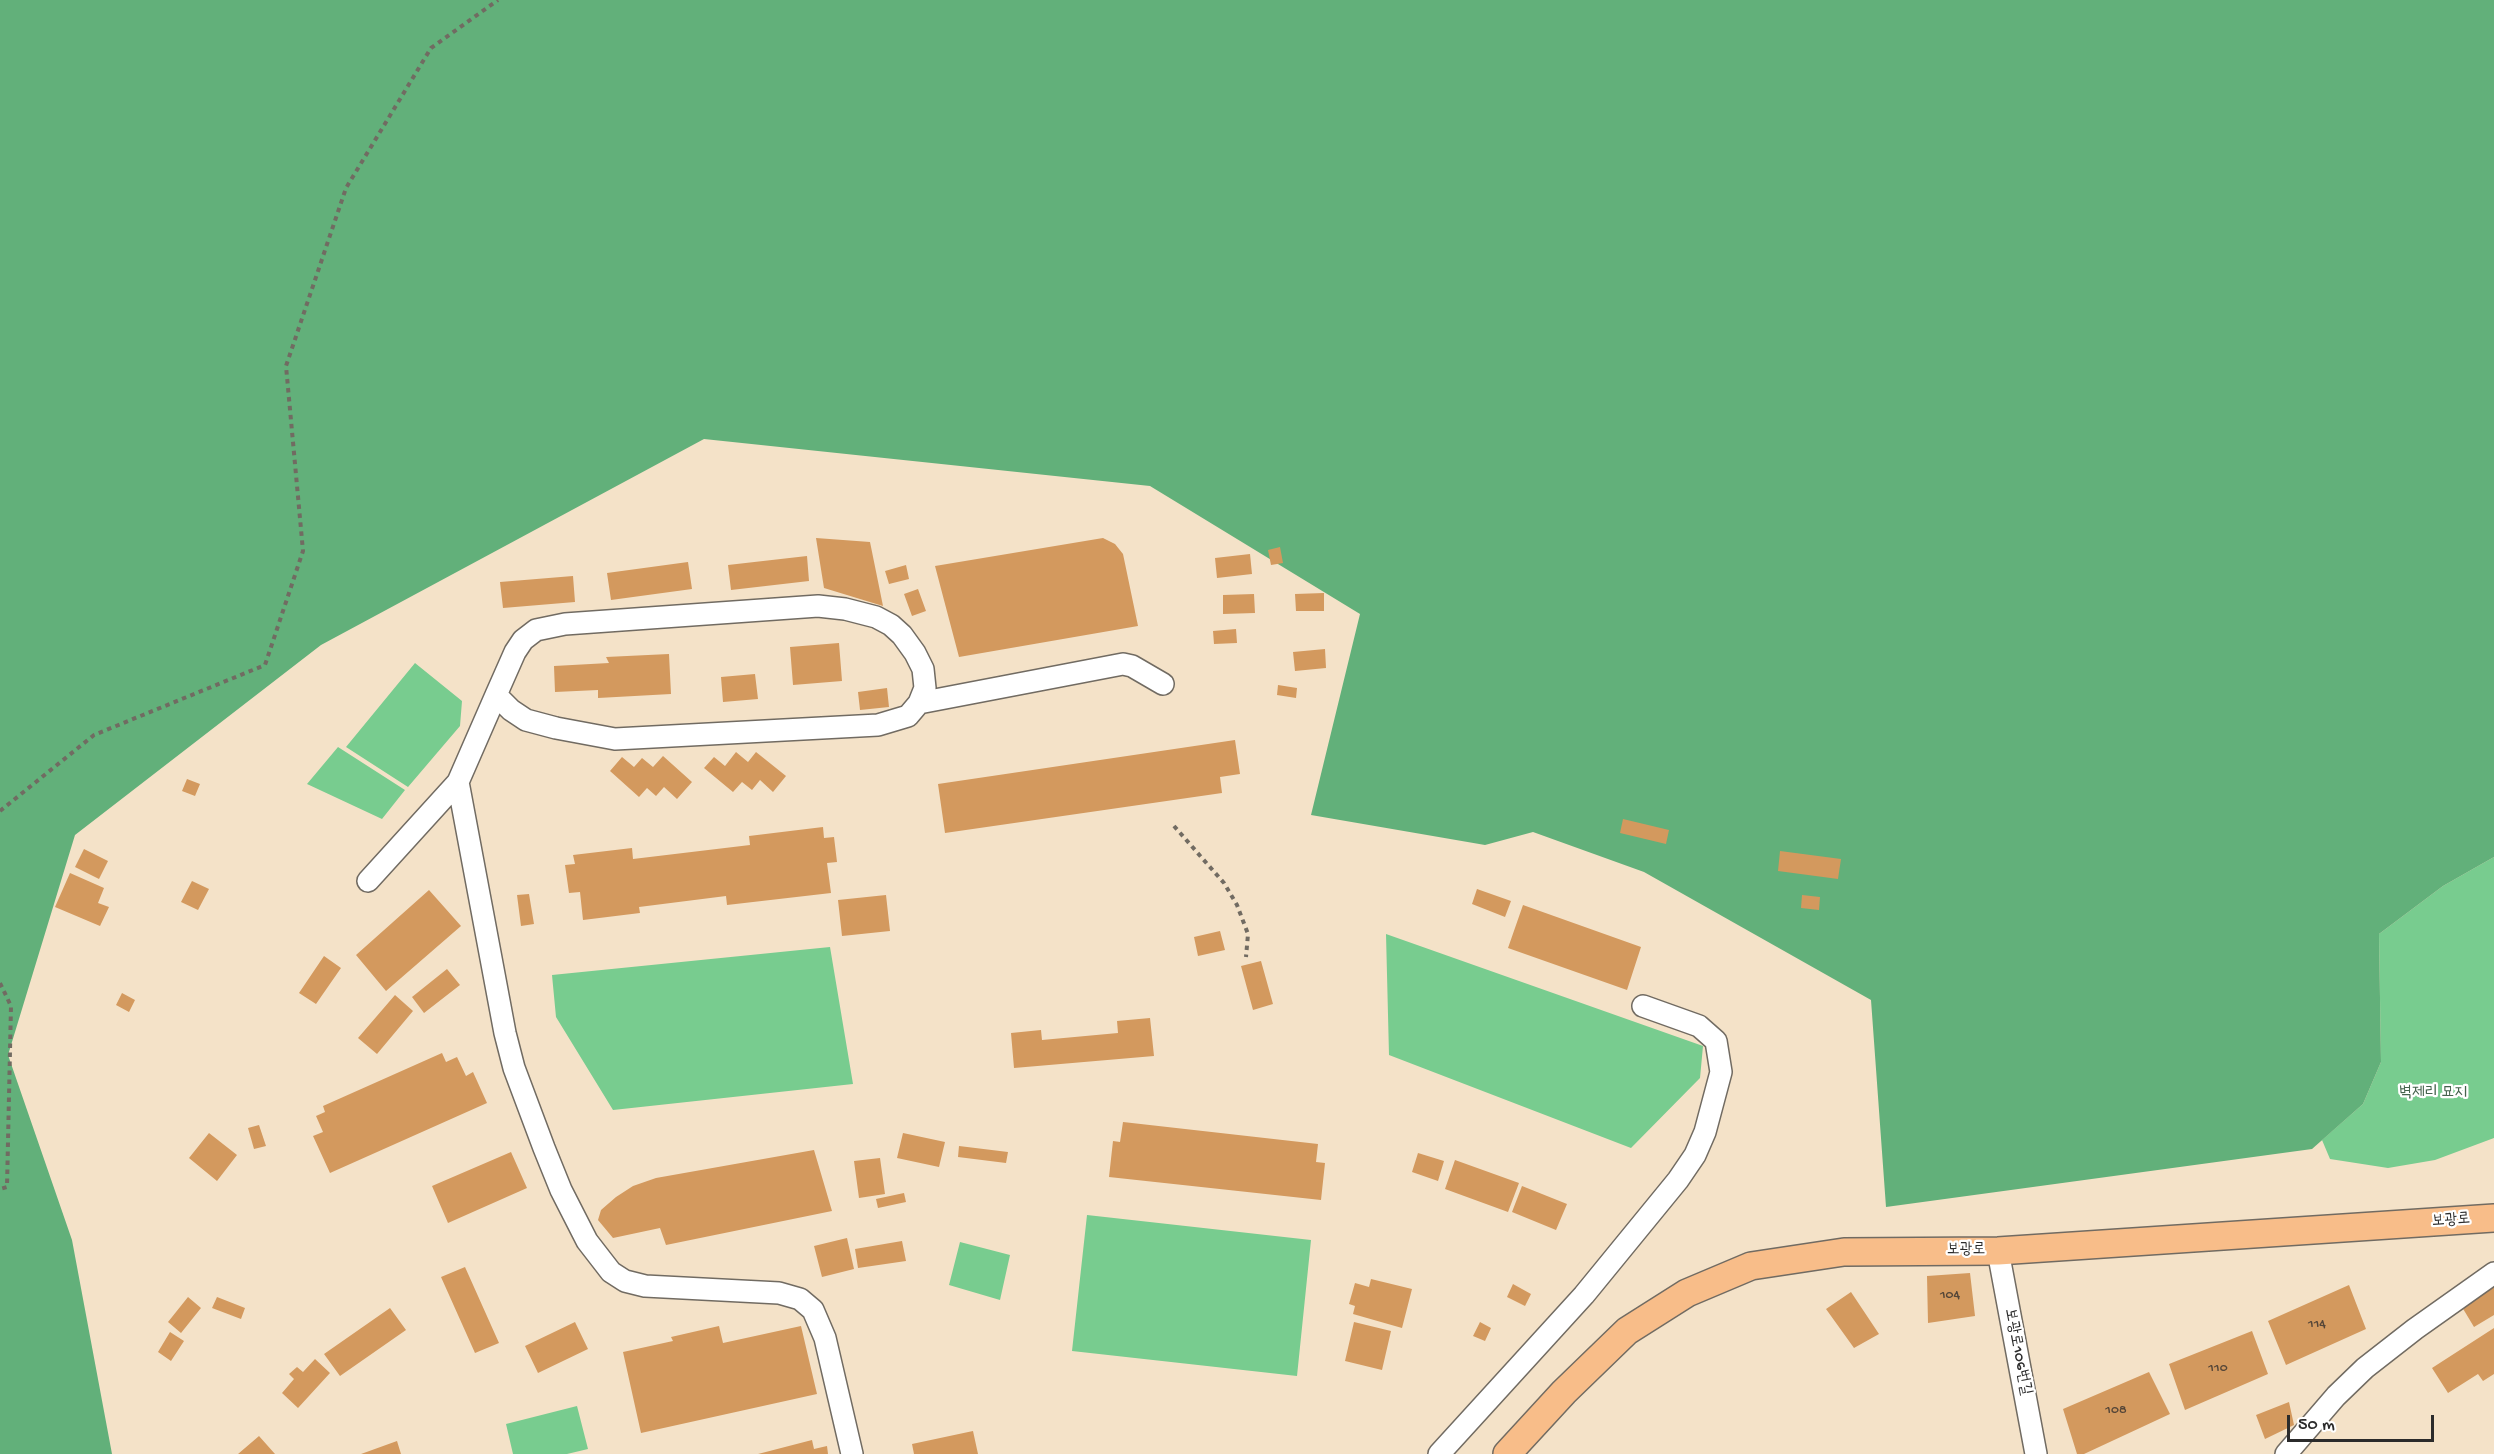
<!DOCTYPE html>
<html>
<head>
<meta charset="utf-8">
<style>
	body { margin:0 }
	#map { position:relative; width:2494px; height:1454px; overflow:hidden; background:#f4e2c8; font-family:"Gochi Hand",sans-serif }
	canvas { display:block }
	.scale { position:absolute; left:2287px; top:1415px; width:147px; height:27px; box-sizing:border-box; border:3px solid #2b2b2b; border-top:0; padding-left:8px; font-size:18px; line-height:21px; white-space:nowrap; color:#2b2b2b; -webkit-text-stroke:4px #fff; paint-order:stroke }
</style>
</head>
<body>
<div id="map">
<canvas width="2494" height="1454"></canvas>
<div class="scale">50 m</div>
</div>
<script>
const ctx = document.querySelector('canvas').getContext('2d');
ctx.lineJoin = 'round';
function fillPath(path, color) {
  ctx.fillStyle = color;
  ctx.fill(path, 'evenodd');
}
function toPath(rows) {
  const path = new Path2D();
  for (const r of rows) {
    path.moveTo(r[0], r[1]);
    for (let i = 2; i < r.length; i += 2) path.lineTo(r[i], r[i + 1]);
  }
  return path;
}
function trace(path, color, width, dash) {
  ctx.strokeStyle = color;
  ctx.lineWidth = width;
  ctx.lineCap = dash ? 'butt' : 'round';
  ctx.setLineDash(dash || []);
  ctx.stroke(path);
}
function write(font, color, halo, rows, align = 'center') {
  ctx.font = font + ' "Gochi Hand","Poor Story",sans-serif';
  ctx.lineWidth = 4.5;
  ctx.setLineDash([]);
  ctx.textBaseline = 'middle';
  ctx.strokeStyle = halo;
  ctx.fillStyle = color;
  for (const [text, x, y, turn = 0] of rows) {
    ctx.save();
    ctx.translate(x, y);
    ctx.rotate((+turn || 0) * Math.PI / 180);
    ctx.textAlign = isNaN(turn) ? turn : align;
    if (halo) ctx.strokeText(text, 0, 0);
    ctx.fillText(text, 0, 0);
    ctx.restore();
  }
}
fillPath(toPath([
	[415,663,462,701,460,726,408,787,346,747],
	[338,747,405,790,382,819,307,784],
	[2494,857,2494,1138,2435,1160,2388,1168,2330,1159,2322,1140,2363,1104,2381,1062,2379,934,2443,886],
	[1386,934,1703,1046,1700,1078,1631,1148,1389,1055],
	[830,947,853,1084,613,1110,556,1017,552,975],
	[1087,1215,1311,1240,1297,1376,1072,1351],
	[960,1242,1010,1255,1000,1300,949,1285],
	[577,1406,588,1449,567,1454,513,1454,506,1424]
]), '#78cc8f');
fillPath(toPath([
	[0,0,2494,0,2494,857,2443,886,2379,934,2381,1062,2363,1104,2312,1149,1886,1207,1871,1000,1644,872,1533,832,1485,845,1311,815,1360,614,1150,486,704,439,321,645,75,835,8,1055,72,1240,112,1454,0,1454]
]), '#62b07a');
fillPath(toPath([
	[816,538,870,542,883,606,824,588],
	[1103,538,1115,544,1123,554,1138,626,959,657,935,566],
	[1280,547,1283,563,1271,565,1268,550],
	[1250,554,1252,574,1217,578,1215,558],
	[807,556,809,581,731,590,728,565],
	[688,562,692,589,611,600,607,573],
	[906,565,909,579,889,584,885,571],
	[573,576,575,602,503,608,500,582],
	[918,589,926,611,912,616,904,594],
	[1324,593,1324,611,1296,611,1295,594],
	[1254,594,1255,613,1223,614,1223,595],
	[1236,629,1237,643,1214,644,1213,631],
	[839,643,842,681,793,685,790,647],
	[1325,649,1326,668,1295,671,1293,652],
	[669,654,671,694,598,698,598,690,555,692,554,666,609,663,606,657],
	[755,674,758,699,723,702,721,677],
	[1278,685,1297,688,1296,698,1277,695],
	[887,688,889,707,860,710,858,692],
	[1235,740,1240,774,1220,777,1222,793,945,833,938,784],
	[736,752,748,762,756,752,786,776,773,792,760,780,752,790,742,782,733,792,704,768,714,757,725,766],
	[663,756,692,782,677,799,664,787,656,796,647,788,639,797,610,771,622,757,634,767,642,758,653,767],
	[187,779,200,784,195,796,182,791],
	[1623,819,1669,830,1666,844,1620,833],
	[823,827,824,838,834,837,837,862,827,863,831,893,727,905,726,896,639,907,640,913,583,920,580,892,569,893,565,865,575,864,573,855,632,848,633,859,750,845,749,836],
	[84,849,108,861,99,879,75,867],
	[1780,851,1841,859,1838,879,1778,871],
	[70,873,104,888,98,903,109,907,100,926,55,907],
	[192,881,209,889,198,910,181,902],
	[1477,889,1511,901,1505,917,1472,904],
	[429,890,461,926,386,991,356,955],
	[529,894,534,924,521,926,517,895],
	[886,895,890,931,842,936,838,900],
	[1802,895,1820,897,1819,910,1801,908],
	[1523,905,1641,947,1627,990,1508,948],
	[1220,931,1225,950,1198,956,1194,937],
	[324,956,341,968,316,1004,299,993],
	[1261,961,1273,1004,1253,1010,1241,966],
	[447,969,460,985,424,1013,412,997],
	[122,993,135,1000,129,1012,116,1005],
	[395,995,413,1011,377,1054,358,1038],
	[1150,1018,1154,1056,1014,1068,1011,1033,1041,1030,1042,1040,1118,1033,1117,1021],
	[442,1053,446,1062,457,1057,466,1076,473,1072,487,1103,330,1173,313,1136,323,1132,316,1116,325,1112,323,1106],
	[1123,1122,1318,1144,1316,1162,1325,1163,1321,1200,1109,1177,1113,1141,1120,1142],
	[259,1125,266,1146,254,1149,248,1128],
	[209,1133,237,1155,217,1181,189,1158],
	[903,1133,945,1142,939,1167,897,1158],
	[959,1146,1008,1152,1006,1163,958,1157],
	[814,1150,832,1211,666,1245,660,1228,613,1238,598,1220,601,1210,616,1197,633,1186,656,1178],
	[511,1152,527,1188,448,1223,432,1186],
	[1418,1153,1444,1161,1438,1181,1412,1172],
	[880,1158,885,1194,859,1198,854,1161],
	[1455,1160,1519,1183,1508,1212,1445,1189],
	[1522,1186,1567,1204,1556,1230,1512,1212],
	[904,1193,906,1202,878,1208,876,1199],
	[847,1238,854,1269,822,1277,814,1246],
	[902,1241,906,1261,858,1268,855,1249],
	[465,1267,499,1343,475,1353,441,1277],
	[1970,1273,1975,1316,1928,1323,1927,1276],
	[1371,1279,1412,1289,1402,1328,1353,1314,1355,1306,1349,1304,1355,1283,1369,1287],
	[1513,1284,1531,1294,1525,1306,1507,1297],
	[2349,1285,2366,1329,2286,1365,2268,1321],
	[2494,1287,2494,1315,2474,1327,2462,1307],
	[1851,1292,1879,1334,1854,1348,1826,1309],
	[188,1297,201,1308,181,1333,168,1322],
	[217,1297,245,1308,241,1319,212,1308],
	[390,1308,406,1330,340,1376,324,1354],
	[575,1322,588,1349,538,1373,525,1346],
	[1354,1322,1391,1331,1382,1370,1345,1361],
	[1480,1322,1491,1328,1485,1341,1473,1336],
	[719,1326,723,1343,801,1326,817,1394,641,1433,623,1352,673,1341,671,1337],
	[2494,1328,2494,1374,2483,1381,2478,1374,2448,1393,2432,1368],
	[2252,1331,2268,1374,2185,1410,2169,1364],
	[170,1332,184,1341,171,1361,158,1352],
	[315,1359,330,1373,298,1408,282,1393,294,1379,289,1374,297,1367,303,1372],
	[2149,1372,2170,1414,2084,1454,2077,1454,2063,1409],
	[2289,1402,2294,1425,2265,1439,2256,1415],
	[973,1431,978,1454,914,1454,912,1444],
	[259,1436,275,1454,238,1454],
	[812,1440,814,1449,827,1446,828,1454,758,1454],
	[397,1441,401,1454,361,1454]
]), '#d3995e');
const minor = toPath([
	[919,703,1123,664,1132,666,1163,684],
	[458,782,505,1033,514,1068,544,1148,561,1190,587,1241,611,1272,625,1281,645,1286,779,1293,800,1299,813,1310,825,1338,852,1454],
	[368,881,458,782,496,695,515,652,523,640,536,630,565,624,818,606,845,609,876,617,891,625,902,635,915,653,923,669,925,688,919,703,908,716,878,725,615,739,556,728,526,720,511,710,496,695],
	[1998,1251,2036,1454],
	[1439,1454,1584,1295,1678,1180,1695,1155,1705,1132,1721,1072,1716,1041,1699,1026,1643,1006],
	[2286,1454,2336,1396,2365,1368,2415,1329,2494,1273]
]);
const major = toPath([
	[1507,1454,1564,1392,1627,1331,1687,1293,1751,1266,1844,1252,1998,1251,2494,1218]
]);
trace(minor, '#716b62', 24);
trace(major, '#716b62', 30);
trace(toPath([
	[0,811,94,735,265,665,303,551,286,366,346,188,431,48,498,0],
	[1174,826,1224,883,1237,905,1248,934,1246,957],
	[0,983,11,1006,7,1187,0,1189]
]), '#716b62', 4, [4.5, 4.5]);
trace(minor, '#fff', 21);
trace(major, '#f8bd89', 27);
write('14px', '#554638', null, [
	["104",1950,1296],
	["114",2317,1325],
	["110",2218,1369],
	["108",2116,1411]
]);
write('16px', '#46634e', '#fff', [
	["벽제리 묘지",2433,1094]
]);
write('16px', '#2b2b2b', '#fff', [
	["보광로",2451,1221,-4],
	["보광로",1966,1251],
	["보광로106번길",2017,1352,79]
]);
</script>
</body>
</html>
